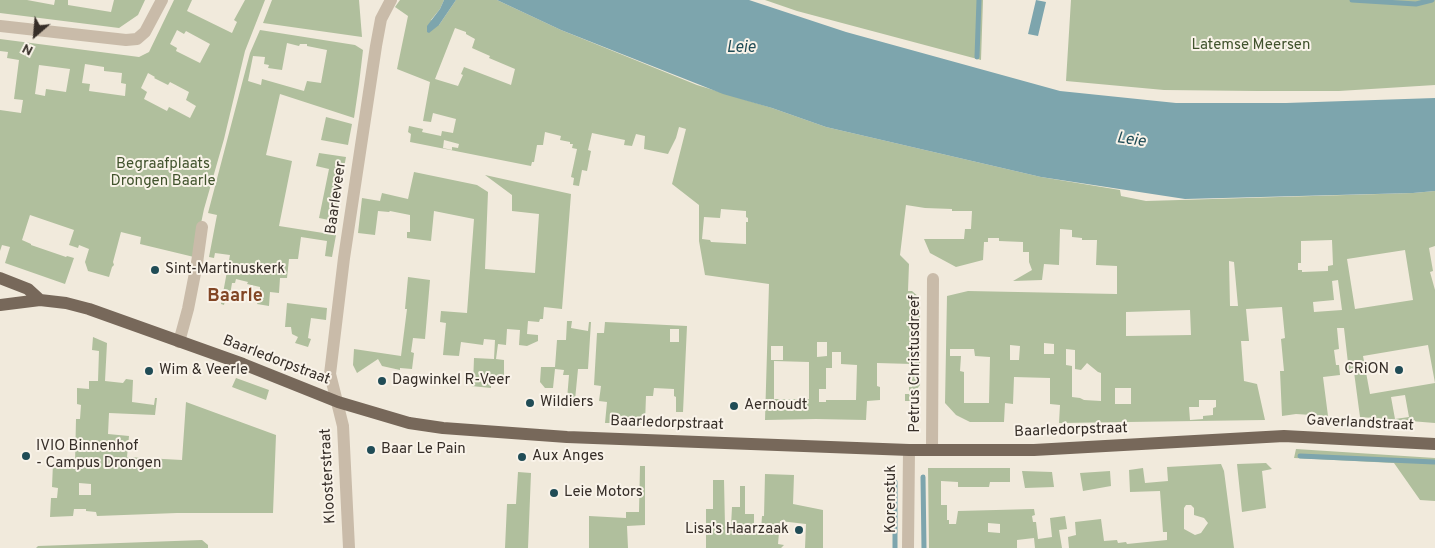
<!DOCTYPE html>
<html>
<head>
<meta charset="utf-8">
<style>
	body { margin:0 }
	#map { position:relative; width:1435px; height:548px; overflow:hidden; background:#f1eadc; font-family:Overpass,sans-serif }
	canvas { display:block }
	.north { position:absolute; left:10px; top:10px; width:50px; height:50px; -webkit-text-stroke:4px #f9f3e9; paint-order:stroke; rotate:207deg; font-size:14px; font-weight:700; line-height:20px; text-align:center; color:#362e28 }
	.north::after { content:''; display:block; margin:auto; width:18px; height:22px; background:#362e28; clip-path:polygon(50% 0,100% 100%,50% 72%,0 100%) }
</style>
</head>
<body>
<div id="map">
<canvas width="1435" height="548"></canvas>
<div class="north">N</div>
</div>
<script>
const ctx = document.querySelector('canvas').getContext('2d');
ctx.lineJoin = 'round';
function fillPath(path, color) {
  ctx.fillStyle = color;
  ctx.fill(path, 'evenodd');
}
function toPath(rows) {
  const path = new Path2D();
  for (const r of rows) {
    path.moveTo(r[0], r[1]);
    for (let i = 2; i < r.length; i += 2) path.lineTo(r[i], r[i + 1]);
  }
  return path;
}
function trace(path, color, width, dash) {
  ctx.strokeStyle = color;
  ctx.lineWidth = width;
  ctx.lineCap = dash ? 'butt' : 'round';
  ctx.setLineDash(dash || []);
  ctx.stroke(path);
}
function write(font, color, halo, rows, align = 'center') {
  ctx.font = font + ' Overpass,sans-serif';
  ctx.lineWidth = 4;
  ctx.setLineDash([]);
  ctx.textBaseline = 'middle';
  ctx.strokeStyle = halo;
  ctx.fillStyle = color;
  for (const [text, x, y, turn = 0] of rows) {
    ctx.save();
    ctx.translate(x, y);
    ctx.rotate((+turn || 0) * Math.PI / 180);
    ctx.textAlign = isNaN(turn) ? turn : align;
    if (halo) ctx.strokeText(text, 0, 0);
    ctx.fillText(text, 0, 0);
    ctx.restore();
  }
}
fillPath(toPath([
	[0,0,27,0,54,5,55,0,68,0,68,5,111,12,114,0,145,0,138,15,119,28,0,13],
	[174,0,192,0,187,11,232,33,237,22,234,20,245,0,265,0,245,51,224,139,204,209,194,257,140,244,141,237,121,232,113,262,114,265,112,267,109,277,88,271,85,262,89,249,79,245,78,248,69,245,74,230,30,215,22,240,31,244,31,245,66,257,67,256,74,258,65,284,5,263,10,247,2,245,0,251,0,110,21,113,23,100,14,99,19,60,7,58,8,52,0,51,0,39,139,57,149,52],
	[177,30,184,34,186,31,210,44,200,63,176,51,177,48,170,44],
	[85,64,104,67,104,71,122,73,121,83,126,84,125,96,89,91,90,84,82,83],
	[39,65,70,69,66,92,46,89,45,96,35,94],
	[148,73,155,77,154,78,168,85,170,82,189,92,186,100,196,106,190,118,169,107,167,111,144,99,147,92,141,88],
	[272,0,359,0,362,37,263,23],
	[400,0,444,0,440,9,431,20,439,25,456,0,497,0,561,30,697,85,772,108,826,127,1041,177,1120,190,1121,196,1146,201,1413,193,1435,191,1435,246,1429,248,1433,271,1430,272,1435,290,1435,423,1360,417,1354,372,1349,372,1344,328,1337,328,1339,349,1334,350,1336,365,1339,365,1340,375,1323,377,1328,416,1296,414,1282,416,1280,371,1284,371,1281,339,1285,338,1282,307,1246,309,1249,341,1241,341,1244,381,1257,384,1265,420,1059,423,1060,405,1050,404,1050,378,1014,377,1013,404,1005,403,1004,422,970,422,956,415,945,403,947,296,968,291,1117,294,1117,266,1096,265,1097,240,1082,240,1082,238,1072,237,1072,230,1060,229,1059,265,1044,264,1042,280,1013,281,1032,270,1029,262,1029,252,1023,252,1023,242,999,241,999,238,988,238,988,242,984,242,983,260,956,267,930,253,924,239,964,239,965,229,971,229,972,211,952,211,952,209,925,208,906,205,900,255,909,264,908,291,912,291,920,298,920,385,917,389,916,401,905,401,905,394,909,394,909,387,912,387,912,364,877,363,877,386,880,387,880,400,867,401,866,420,816,419,765,420,769,284,705,275,699,241,699,205,672,184,686,129,679,127,676,138,668,154,644,149,645,136,636,134,632,146,624,145,625,140,592,133,588,150,591,151,587,171,582,170,579,186,573,185,574,178,571,177,577,149,572,148,573,144,570,144,570,142,560,140,561,136,545,132,543,145,537,145,534,162,532,162,531,166,410,142,411,134,408,132,409,126,423,129,422,132,441,136,442,131,453,133,456,119,433,113,431,122,423,121,430,82,397,69,408,16,395,7],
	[455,28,466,32,466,34,475,39,472,48,490,56,489,58,515,69,511,85,464,67,461,74,463,75,458,86,435,79],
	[444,140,459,144,458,148,452,147,452,150,443,148],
	[721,209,746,211,746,217,748,218,748,222,746,222,746,244,711,242,710,240,702,239,704,217,720,218],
	[1332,240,1333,265,1328,266,1328,271,1302,272,1302,270,1298,270,1298,263,1301,263,1301,241],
	[1405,250,1413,300,1355,309,1347,259],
	[1229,261,1234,262,1238,306,1230,306],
	[1338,280,1342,310,1314,312,1313,302,1334,300,1332,281],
	[1190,310,1191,335,1126,336,1126,312],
	[817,342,827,342,827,356,817,357],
	[1044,343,1054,344,1054,354,1044,354],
	[1010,345,1020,346,1019,360,1010,360],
	[1428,345,1435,383,1370,394,1363,356],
	[771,346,783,346,783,360,771,360],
	[950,349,974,349,975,356,990,357,989,403,964,403,964,372,960,371,961,356,950,356],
	[1066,349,1075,350,1075,369,1081,370,1087,363,1098,372,1101,373,1101,401,1084,400,1080,398,1072,397,1072,366,1066,365],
	[832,352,841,352,841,364,857,365,856,400,826,400,826,402,819,402,819,389,826,389,826,368,832,368],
	[774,361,809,362,809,399,774,399],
	[1115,388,1131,388,1131,404,1115,404],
	[1405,395,1409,417,1395,419,1391,397],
	[1199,400,1216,400,1216,407,1213,408,1213,415,1203,416,1203,419,1190,420,1189,407,1199,407],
	[765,0,983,0,981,60,797,11],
	[1071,0,1435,0,1435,85,1339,91,1257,91,1164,90,1066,81],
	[260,30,355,45,363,50,359,84,354,118,280,94,266,155,292,161,279,226,336,235,332,257,325,256,327,241,301,237,298,259,289,259,287,278,280,278,279,293,270,292,269,306,257,304,262,293,260,292,260,287,247,284,248,282,236,279,235,283,232,283,229,301,225,300,224,305,221,304,230,255,215,253,214,258,209,257,217,215,208,213,250,53],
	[287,43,299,46,300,44,307,44,307,46,327,50,321,83,307,81,304,91,262,79,261,85,248,81,253,56,265,57,264,64,269,65,268,68,282,70],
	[326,117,352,124,348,145,321,140],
	[319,153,346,157,334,221,319,218,329,169,316,166],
	[414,172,477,185,488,192,485,269,535,273,539,214,512,211,512,195,485,175,571,194,562,309,544,307,543,319,540,319,539,322,528,321,527,334,538,335,538,341,527,346,519,345,520,330,507,329,506,345,498,344,496,359,504,360,504,384,491,383,491,388,471,386,471,385,473,385,474,358,494,359,495,340,484,339,483,345,461,342,459,356,443,355,446,323,440,322,441,311,467,313,474,219,434,211,431,241,407,238,407,232,410,232,410,215,390,211,389,212,378,211,375,235,358,233,362,198,380,201,382,193,408,199],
	[408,277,430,280,425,339,413,338,411,352,414,353,412,369,400,368,400,370,382,366,378,359,357,373,353,365,354,349,401,356,407,309,405,309],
	[287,303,327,308,326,320,311,318,308,338,311,339,308,347,295,343,298,337,292,334,291,327,285,327],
	[567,321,572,321,571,328,588,331,589,322,591,322,588,369,578,369,575,400,567,399,569,375,563,375,564,370,555,369,553,388,545,388,540,382,541,367,555,367,557,340,566,340],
	[605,322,687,326,683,412,676,412,676,397,674,396,674,389,654,388,653,396,646,396,645,423,605,423,607,402,599,401,601,386,594,385,597,333,604,333],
	[670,329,679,329,679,342,670,342],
	[93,337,107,343,105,381,123,383,126,379,133,380,132,402,154,405,155,398,157,398,155,415,109,413,108,434,129,436,127,457,182,460,186,402,276,435,273,513,177,513,97,516,96,512,86,511,86,509,74,509,73,516,50,517,51,498,57,498,58,488,52,487,53,463,75,464,76,419,80,419,81,405,77,404,77,388,89,389,89,381,98,381,99,351,92,350],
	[79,483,91,484,91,495,79,495],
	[236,378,269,390,266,400,232,387],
	[1296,449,1435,458,1435,501,1420,500,1394,463,1294,458],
	[1266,463,1272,469,1262,471,1266,508,1242,512,1237,464],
	[1221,464,1224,471,1234,548,1069,548,1068,537,1076,535,1075,522,1101,519,1104,541,1117,540,1118,543,1126,542,1127,544,1167,540,1167,532,1163,532,1160,491,1130,492,1129,470,1143,468,1145,483,1168,481,1167,467],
	[1186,505,1191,505,1194,508,1194,515,1204,518,1208,523,1201,533,1195,535,1184,529,1184,508],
	[640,466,645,466,645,525,627,526,628,548,589,548,589,516,626,518,626,512,639,512],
	[928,468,1010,468,1010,482,990,482,989,487,958,487,958,482,941,481,941,505,947,505,947,520,949,520,949,524,956,524,958,511,1034,509,1035,515,1032,516,1033,522,1036,522,1038,539,1052,537,1050,518,1065,516,1067,529,1059,530,1062,548,1035,548,1034,538,1017,540,1017,548,929,548],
	[988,523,1000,524,1000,533,988,532],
	[1022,471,1052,472,1054,487,1025,488],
	[1110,471,1111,486,1083,491,1080,473],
	[518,472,531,473,528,548,505,548,507,504,516,504],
	[765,474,794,475,793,504,823,510,823,548,805,548,806,524,780,521,778,544,784,545,781,548,706,548,706,509,713,509,713,480,724,480,725,526,731,526,732,507,740,507,740,486,745,486,745,514,754,514,754,531,761,531,762,516,764,516],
	[202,540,208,545,208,548,36,548,38,546]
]), '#b0bf9d');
fillPath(toPath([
	[444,0,456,0,439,25,429,33,427,32,427,26,440,9],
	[497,0,749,0,846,32,1060,91,1176,103,1286,103,1435,98,1435,191,1413,193,1185,199,1041,177,826,127,772,108,723,94,561,30],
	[1036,0,1046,2,1038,36,1028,34]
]), '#7da5ad');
trace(toPath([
	[1352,0,1416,4,1432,0],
	[977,57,979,0],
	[1300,456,1434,462],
	[923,477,924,548],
	[895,548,895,482]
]), '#7da5ad', 5);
trace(toPath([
	[0,26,126,40,137,39,145,32,162,0],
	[179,342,188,309,197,263,202,227],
	[932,449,933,279],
	[349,548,343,426,330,374,344,258,376,46,381,19,391,0],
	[908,548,909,450]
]), '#c9bba9', 12);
trace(toPath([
	[0,278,28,289,40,300],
	[0,305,40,300,66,303,89,309,243,364,338,402,409,423,443,428,567,437,909,450,1034,450,1284,436,1435,444]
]), '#77685a', 12);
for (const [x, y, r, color] of [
	[155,270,5,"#204c56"],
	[1399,370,5,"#204c56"],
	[149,371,5,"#204c56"],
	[382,381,5,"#204c56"],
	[530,403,5,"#204c56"],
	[734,406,5,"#204c56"],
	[371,450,5,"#204c56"],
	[26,456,5,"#204c56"],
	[522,457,5,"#204c56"],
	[554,493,5,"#204c56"],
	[799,530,5,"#204c56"]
]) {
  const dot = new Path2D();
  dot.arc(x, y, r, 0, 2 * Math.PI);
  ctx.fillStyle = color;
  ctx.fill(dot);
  trace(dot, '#f9f3e9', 2);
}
write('15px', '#41532d', '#f9f3e9', [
	["Latemse Meersen",1251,46],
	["Begraafplaats",163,165],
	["Drongen Baarle",163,182]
]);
write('15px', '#362e28', '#f9f3e9', [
	["Baarleveer",337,198,-82],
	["Baarledorpstraat",276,361,21],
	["Petrus Christusdreef",916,364,-90],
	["Baarledorpstraat",667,424,2],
	["Gaverlandstraat",1360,424,3],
	["Baarledorpstraat",1071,431,-2],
	["Kloosterstraat",329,476,-93],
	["Korenstuk",892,499,-90]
]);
write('15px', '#362e28', '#f9f3e9', [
	["Sint-Martinuskerk",165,270],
	["CRiON",1389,370,"right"],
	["Wim & Veerle",159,371],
	["Dagwinkel R-Veer",392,381],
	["Wildiers",540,403],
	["Aernoudt",744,406],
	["IVIO Binnenhof",36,447],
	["- Campus Drongen",36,464],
	["Baar Le Pain",381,450],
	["Aux Anges",532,457],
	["Leie Motors",564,493],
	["Lisa's Haarzaak",789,530,"right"]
], 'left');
write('italic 16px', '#204c56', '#f9f3e9', [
	["Leie",741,49],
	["Leie",1131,141,8]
]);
write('bold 18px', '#824625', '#f9f3e9', [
	["Baarle",235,297]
]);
</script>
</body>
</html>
